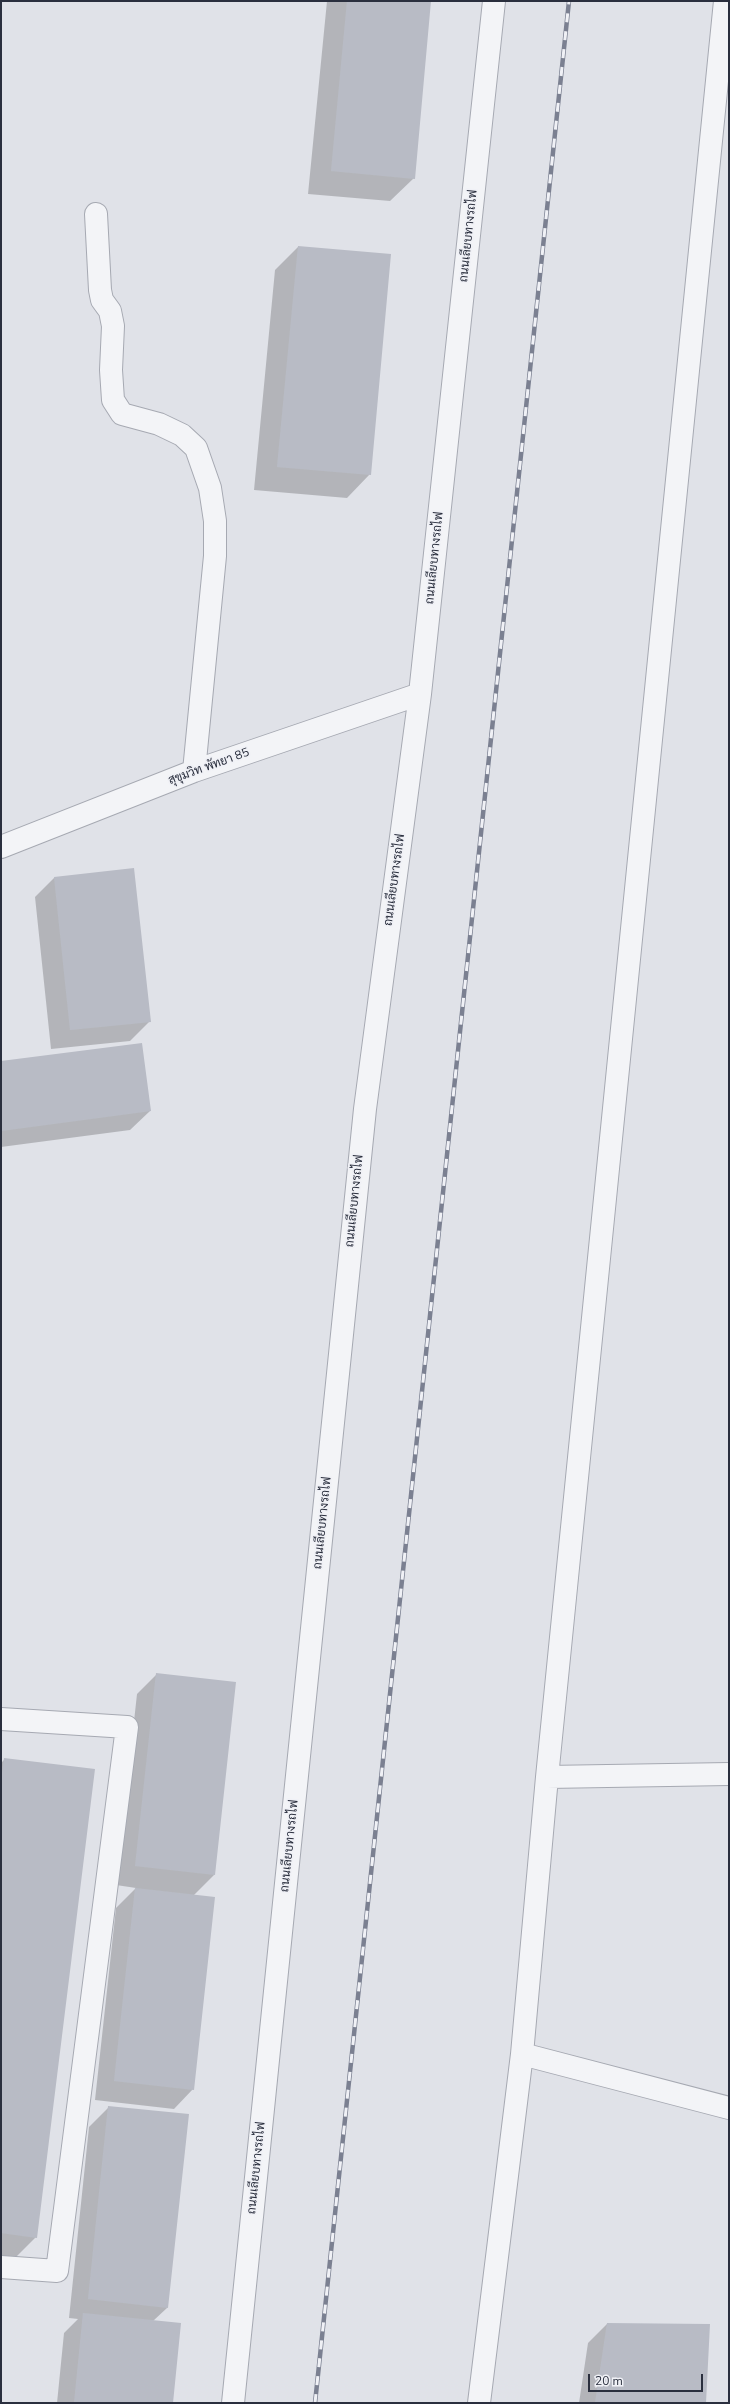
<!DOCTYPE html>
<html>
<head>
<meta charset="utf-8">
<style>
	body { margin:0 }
	#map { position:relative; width:730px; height:2404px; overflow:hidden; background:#e0e2e8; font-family:"Nunito Sans",sans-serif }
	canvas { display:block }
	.frame { position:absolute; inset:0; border:2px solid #2a2f3e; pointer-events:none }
	.scale { position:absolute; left:588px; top:2374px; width:115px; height:18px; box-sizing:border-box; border:2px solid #2a2f3e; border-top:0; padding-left:5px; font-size:12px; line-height:14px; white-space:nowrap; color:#2a2f3e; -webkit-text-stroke:3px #f0f1f6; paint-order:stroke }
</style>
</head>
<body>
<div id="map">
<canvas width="730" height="2404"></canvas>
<div class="frame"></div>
<div class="scale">20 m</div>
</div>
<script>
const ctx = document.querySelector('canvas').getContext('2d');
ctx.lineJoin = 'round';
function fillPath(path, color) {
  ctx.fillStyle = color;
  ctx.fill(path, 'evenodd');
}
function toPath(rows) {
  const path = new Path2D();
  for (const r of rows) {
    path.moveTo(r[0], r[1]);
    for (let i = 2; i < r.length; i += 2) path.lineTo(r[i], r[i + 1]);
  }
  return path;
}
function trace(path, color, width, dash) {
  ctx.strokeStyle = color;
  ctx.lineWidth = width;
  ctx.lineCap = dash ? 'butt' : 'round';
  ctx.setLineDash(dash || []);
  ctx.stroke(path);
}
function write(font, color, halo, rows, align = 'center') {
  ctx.font = font + ' "Nunito Sans",Sarabun,sans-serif';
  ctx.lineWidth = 3.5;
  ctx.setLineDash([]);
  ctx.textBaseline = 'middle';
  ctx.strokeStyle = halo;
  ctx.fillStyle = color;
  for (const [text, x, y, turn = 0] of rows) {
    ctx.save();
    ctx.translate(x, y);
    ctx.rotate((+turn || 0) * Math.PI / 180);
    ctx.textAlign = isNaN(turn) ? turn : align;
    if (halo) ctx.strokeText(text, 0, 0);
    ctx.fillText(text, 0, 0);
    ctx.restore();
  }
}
fillPath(toPath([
	[327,1,430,1,414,178,390,201,308,194],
	[298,247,370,474,347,498,254,490,275,270],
	[133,869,150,1021,130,1041,51,1049,35,897,54,878],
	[1,1062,150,1111,130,1130,1,1147],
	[156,1675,214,1875,194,1895,193,2089,174,2109,95,2100,116,1908,136,1888,116,1885,137,1694],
	[4,1760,36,2237,13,2260,1,2259,1,1763],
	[109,2107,167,2308,153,2321,172,2403,57,2403,64,2333,78,2319,69,2318,89,2127],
	[607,2324,705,2403,579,2403,588,2343]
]), '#0003');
fillPath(toPath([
	[347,1,431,1,415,179,331,171],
	[298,246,391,254,371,475,277,467],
	[134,868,151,1022,70,1030,54,877],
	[142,1043,151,1111,1,1131,1,1061],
	[156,1673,236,1682,215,1875,135,1866],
	[4,1758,95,1769,37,2238,1,2233,1,1781],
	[135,1888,215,1897,194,2090,114,2081],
	[108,2106,189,2114,168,2308,88,2299],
	[83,2313,181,2323,173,2403,74,2403],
	[607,2323,710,2324,706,2403,595,2403]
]), '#b8bbc5');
const minor = toPath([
	[96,214,100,290,102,300,110,311,113,326,111,370,113,400,122,414,159,424,182,435,196,448,210,488,215,521,215,556,194,771],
	[1,847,194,771,420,694],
	[1,1719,127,1727,57,2271,1,2267],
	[547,1777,729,1774],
	[522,2054,729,2108],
	[233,2403,365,1109,420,694,494,1],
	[479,2403,522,2054,547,1777,725,1]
]);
trace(minor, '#a6a9b2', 24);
trace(minor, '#f3f4f7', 22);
const rail = toPath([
	[315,2403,569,1]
]);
trace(rail, '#7b8091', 4.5);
trace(rail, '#f0f1f6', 3, [9]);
write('12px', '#2a2f3e', '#f0f1f6', [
	["ถนนเลียบทางรถไฟ",469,236,-84],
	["ถนนเลียบทางรถไฟ",435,558,-84],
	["สุขุมวิท พัทยา 85",209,767,-20],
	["ถนนเลียบทางรถไฟ",395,880,-82],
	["ถนนเลียบทางรถไฟ",355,1201,-84],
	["ถนนเลียบทางรถไฟ",323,1523,-84],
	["ถนนเลียบทางรถไฟ",290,1846,-84],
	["ถนนเลียบทางรถไฟ",257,2168,-84]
]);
</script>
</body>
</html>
